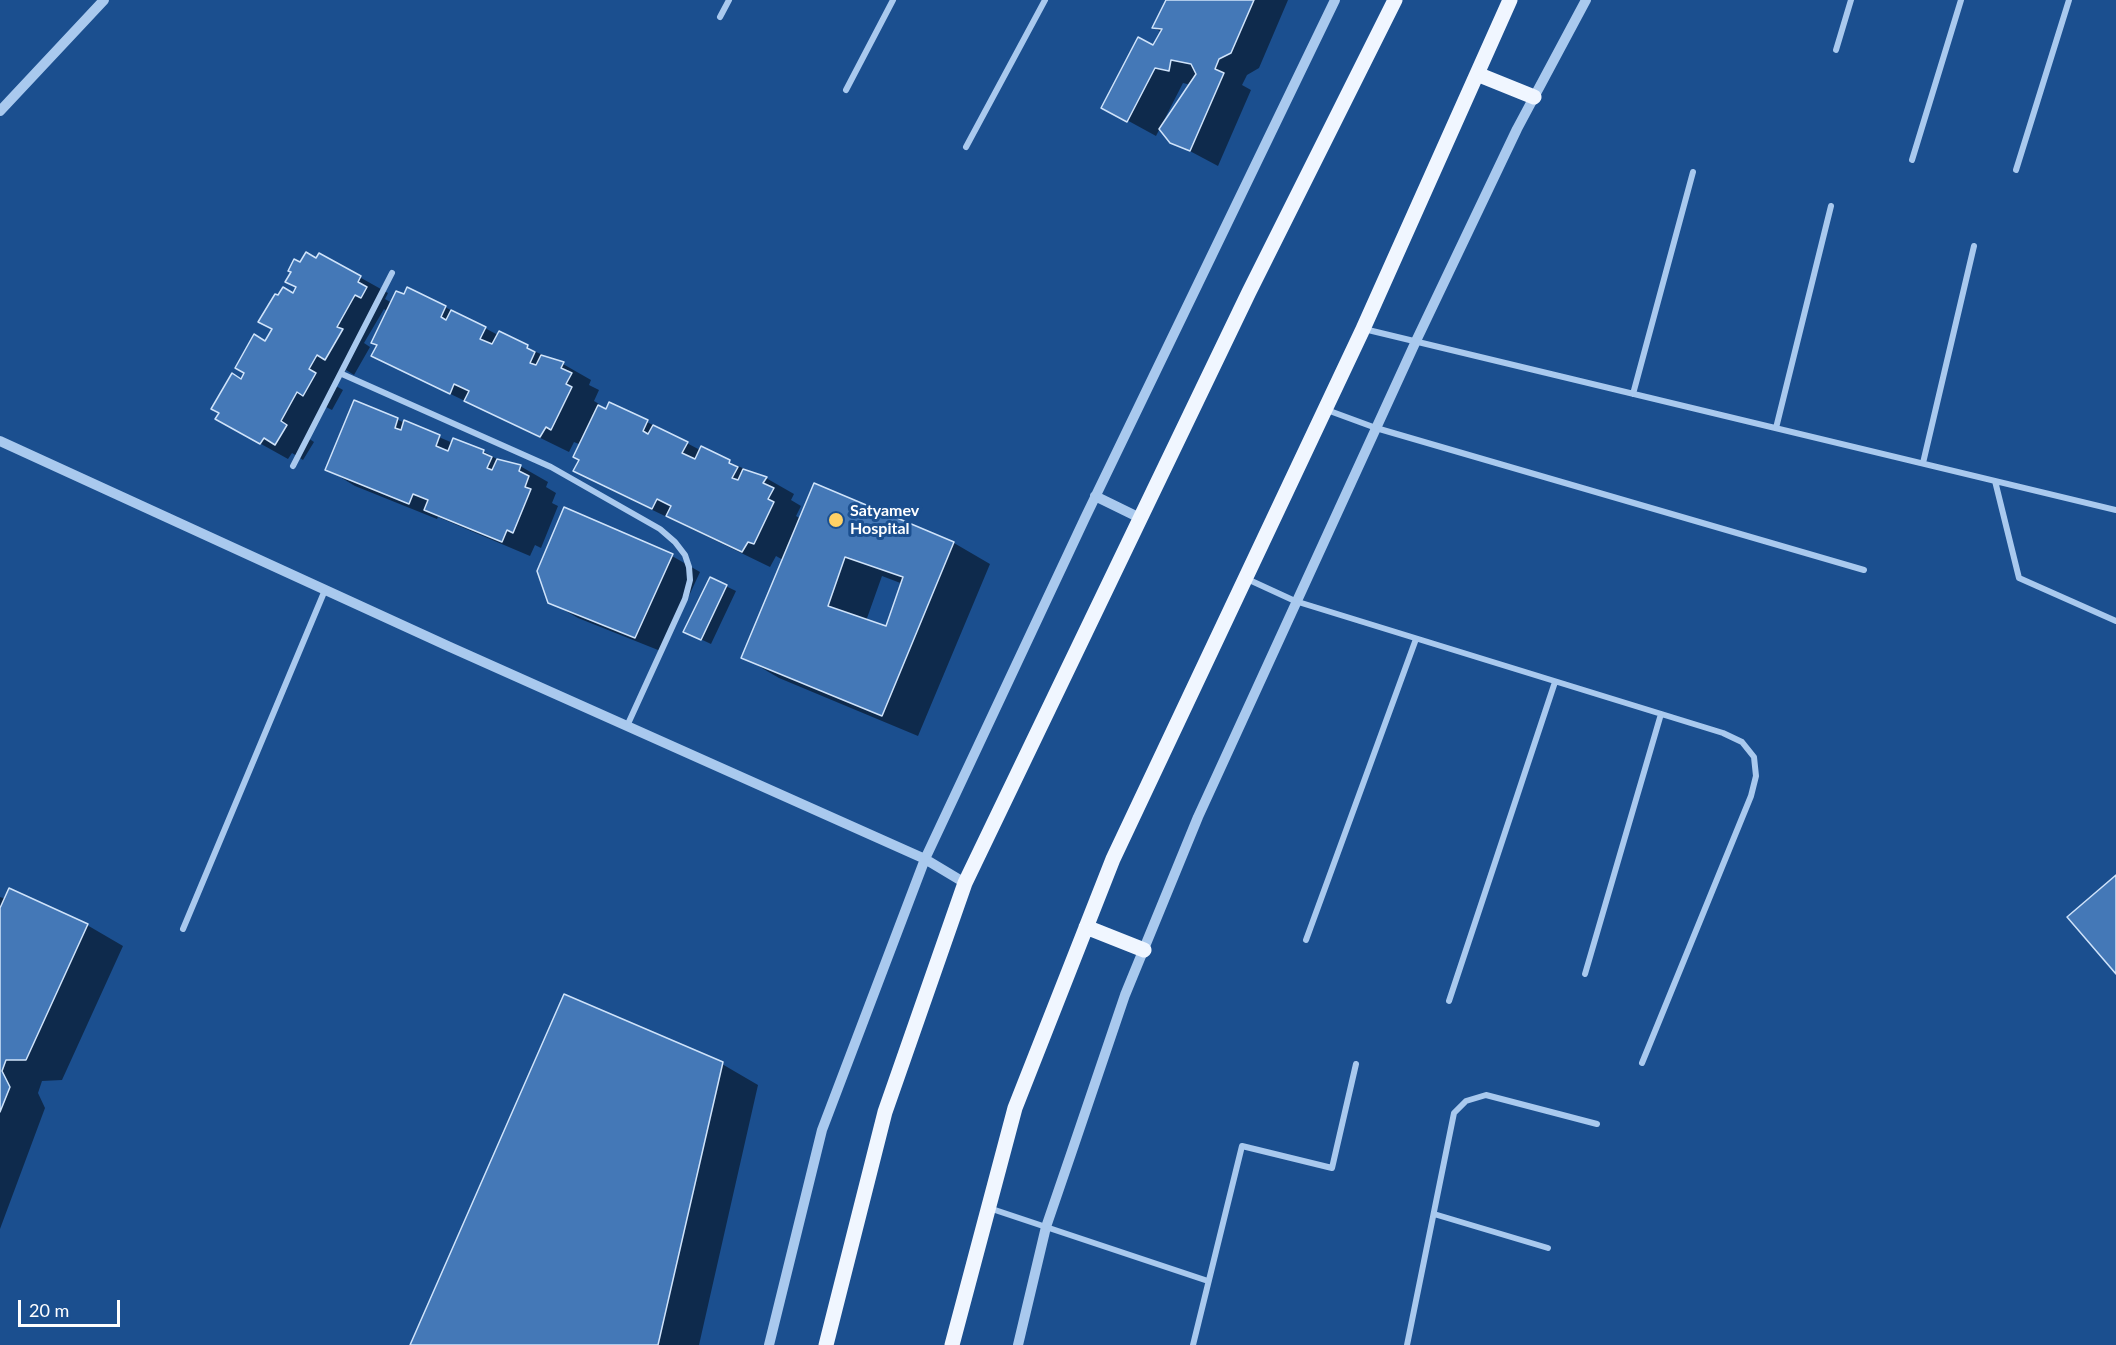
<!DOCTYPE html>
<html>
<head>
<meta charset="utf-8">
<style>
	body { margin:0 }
	#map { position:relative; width:2116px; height:1345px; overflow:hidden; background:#1b4f8f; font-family:Lato,sans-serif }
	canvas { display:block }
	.scale { position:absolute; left:18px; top:1300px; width:102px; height:27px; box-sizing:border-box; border:3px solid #fff; border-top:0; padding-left:8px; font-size:18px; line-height:21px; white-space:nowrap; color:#fff; -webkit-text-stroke:4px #1b4f8f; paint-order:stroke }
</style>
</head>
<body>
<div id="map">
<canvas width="2116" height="1345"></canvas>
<div class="scale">20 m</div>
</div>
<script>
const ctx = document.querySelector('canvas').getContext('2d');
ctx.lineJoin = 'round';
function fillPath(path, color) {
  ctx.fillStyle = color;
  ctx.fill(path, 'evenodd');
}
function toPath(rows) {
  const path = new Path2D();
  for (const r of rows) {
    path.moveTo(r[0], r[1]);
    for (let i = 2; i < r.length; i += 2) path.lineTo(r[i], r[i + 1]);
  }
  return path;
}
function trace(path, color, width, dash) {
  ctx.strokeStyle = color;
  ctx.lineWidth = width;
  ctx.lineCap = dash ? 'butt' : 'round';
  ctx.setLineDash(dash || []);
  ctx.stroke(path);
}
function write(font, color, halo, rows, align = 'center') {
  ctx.font = font + ' Lato,sans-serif';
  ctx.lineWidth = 6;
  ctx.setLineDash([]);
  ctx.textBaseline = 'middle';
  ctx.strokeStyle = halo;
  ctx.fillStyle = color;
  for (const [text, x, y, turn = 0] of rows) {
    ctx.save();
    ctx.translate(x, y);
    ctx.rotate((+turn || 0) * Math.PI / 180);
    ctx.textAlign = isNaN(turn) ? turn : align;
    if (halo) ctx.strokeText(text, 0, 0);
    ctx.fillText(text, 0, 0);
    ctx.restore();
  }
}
fillPath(toPath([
	[1167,0,1288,0,1259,68,1247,75,1242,85,1251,90,1218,166,1171,141,1160,128,1156,136,1103,107,1154,47,1162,32,1154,28],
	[1183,83,1191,85,1164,125,1162,124],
	[320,255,388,293,385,299,392,303,445,307,498,335,563,364,591,380,589,385,599,390,594,401,599,404,598,407,647,422,700,450,766,478,794,494,791,500,801,506,796,516,801,519,815,485,954,543,990,564,918,736,779,678,743,657,783,560,776,556,770,567,603,486,575,470,580,460,581,445,574,442,569,452,373,356,388,312,384,309,364,343,370,347,354,375,346,370,336,386,343,390,332,410,326,407,308,438,314,442,303,460,292,453,288,459,245,435,242,381,298,287,301,264,317,260],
	[882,576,903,584,887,628,866,621],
	[355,402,453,443,483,451,500,461,520,466,548,482,546,487,556,493,552,503,558,506,541,548,535,545,530,556,438,517,437,519,355,486,327,469],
	[672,556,700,572,663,652,578,618,550,602],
	[711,579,736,591,711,644,694,636],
	[0,897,87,925,123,946,62,1080,42,1081,38,1093,45,1108,0,1229],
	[722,1064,758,1085,699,1345,411,1345]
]), '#0007');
const building = toPath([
	[1166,0,1254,0,1231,53,1219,59,1215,69,1224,73,1190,151,1170,143,1159,129,1196,74,1191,64,1171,60,1169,71,1155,68,1127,122,1101,108,1138,37,1153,45,1162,29,1152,28,1166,0],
	[306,252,316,258,319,253,361,276,358,282,367,287,361,298,355,295,337,327,343,329,325,360,317,355,309,369,316,373,303,396,297,392,281,421,287,425,275,445,264,438,260,444,215,419,219,413,211,409,232,373,241,379,244,373,235,368,254,334,265,341,272,329,258,322,275,294,278,295,283,287,293,293,296,287,285,282,291,272,288,271,294,259,300,262,306,252],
	[407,287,446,306,441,317,446,320,451,310,486,327,480,339,492,344,499,331,528,345,527,348,535,352,530,363,536,365,541,355,564,362,561,368,572,373,566,384,572,387,551,430,546,427,540,437,464,401,469,391,454,384,450,394,371,356,377,345,371,343,396,291,404,294,407,287],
	[354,400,398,418,395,428,401,430,404,420,440,435,436,446,448,451,453,438,484,450,483,453,492,457,487,468,492,470,497,459,521,465,519,471,529,476,525,487,531,489,513,533,507,530,502,542,424,510,428,500,413,494,409,504,325,470,354,400],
	[609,402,648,420,643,431,648,434,653,425,688,442,682,453,695,459,701,446,730,460,729,463,738,467,732,478,738,480,743,469,767,477,763,483,774,488,768,499,774,502,754,544,748,542,742,552,666,516,671,506,657,499,652,509,573,471,579,460,573,457,598,405,606,409,609,402],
	[814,483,954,542,882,716,741,658,814,483],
	[845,557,903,577,886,626,828,606,845,557],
	[564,507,673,554,635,638,548,603,537,571,564,507],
	[710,577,727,585,701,640,683,632,710,577],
	[2116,875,2116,974,2067,917,2116,875],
	[9,888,88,924,26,1060,6,1060,2,1071,10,1087,0,1112,0,908,9,888],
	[564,994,723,1062,658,1345,410,1345,564,994]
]);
fillPath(building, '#4478b7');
trace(building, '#cfe3fa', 1.5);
trace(toPath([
	[720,17,729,0],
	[1836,50,1851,0],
	[846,90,893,0],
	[966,147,1045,0],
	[1912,160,1961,0],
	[2016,170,2069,0],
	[1364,329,2116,510],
	[342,374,551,467,660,529,675,542,685,555,689,567,690,580,685,599,627,726],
	[1633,394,1693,172],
	[1327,410,1376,428,1864,570],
	[1776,428,1831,206],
	[1923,463,1974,246],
	[293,466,392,273],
	[1995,481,2019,578,2116,621],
	[1245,578,1295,601,1723,733,1742,742,1754,757,1756,776,1751,796,1642,1063],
	[183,929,325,590],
	[1306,940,1416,639],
	[1585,974,1661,714],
	[1449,1001,1555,682],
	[989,1208,1208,1281],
	[1434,1214,1548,1248],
	[1193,1345,1242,1146,1332,1168,1356,1064],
	[1407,1345,1454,1113,1466,1101,1486,1095,1597,1124]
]), '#a9c9ee', 6);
trace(toPath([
	[0,111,104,0],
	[0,441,450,647,925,859,965,883],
	[1095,496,1140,518],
	[769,1345,822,1130,925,859,1085,518,1335,0],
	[1018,1345,1046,1227,1072,1151,1125,995,1198,817,1416,341,1517,129,1586,0]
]), '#a9c9ee', 10);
trace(toPath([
	[1477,74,1534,97],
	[1086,927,1144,950],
	[826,1345,885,1112,965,883,1249,292,1395,0],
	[952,1345,1015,1108,1113,859,1363,329,1510,0]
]), '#f0f6ff', 15);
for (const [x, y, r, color] of [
	[836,520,8,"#ffd166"]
]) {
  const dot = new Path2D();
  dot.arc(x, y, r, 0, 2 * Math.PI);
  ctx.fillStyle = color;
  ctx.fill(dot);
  trace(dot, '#1b4f8f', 2);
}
write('bold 16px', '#fff', '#1b4f8f', [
	["Satyamev",850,511],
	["Hospital",850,529]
], 'left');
</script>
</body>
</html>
